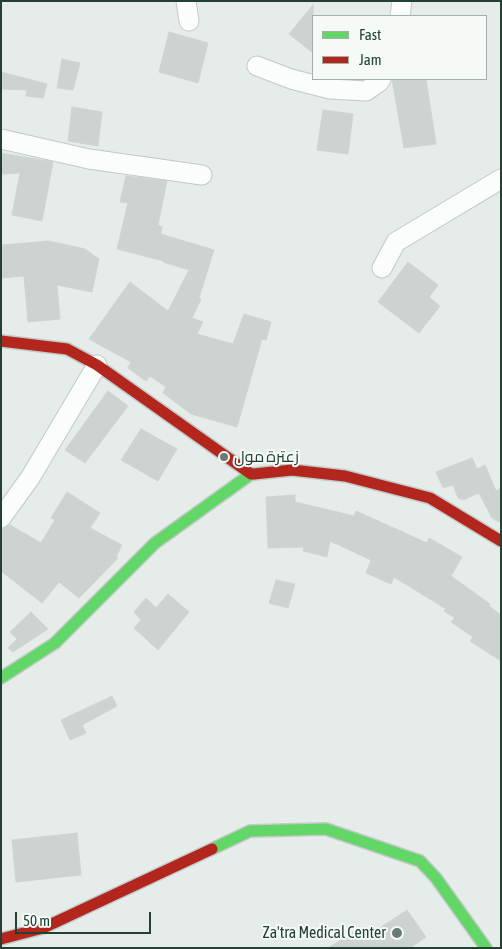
<!DOCTYPE html>
<html>
<head>
<meta charset="utf-8">
<style>
	body { margin:0 }
	#map { position:relative; width:502px; height:949px; overflow:hidden; background:#e6ece9; font-family:"Asap Condensed",sans-serif }
	canvas { display:block }
	.frame { position:absolute; inset:0; border:2px solid #224133; pointer-events:none }
	.legend { position:absolute; left:312px; top:15px; width:175px; height:65px; box-sizing:border-box; background:#f5faf7; border:1px solid #a1b0a9; margin:0; padding:6px 9px; list-style:none; font-size:15px; color:#224133 }
	.legend li { display:flex; align-items:center; gap:10px; height:25px }
	.legend b { width:25px; border:1px solid #a1b0a9 }
	.scale { position:absolute; left:15px; top:912px; width:136px; height:22px; box-sizing:border-box; border:2px solid #224133; border-top:0; padding-left:6px; font-size:15px; line-height:18px; white-space:nowrap; color:#224133; -webkit-text-stroke:4px #f5faf7; paint-order:stroke }
</style>
</head>
<body>
<div id="map">
<canvas width="502" height="949"></canvas>
<div class="frame"></div>
<ul class="legend">
<li><b style="height:6px;background:#63d668"></b>Fast</li>
<li><b style="height:6px;background:#b3261e"></b>Jam</li>
</ul>
<div class="scale">50 m</div>
</div>
<script>
const ctx = document.querySelector('canvas').getContext('2d');
ctx.lineJoin = 'round';
function fillPath(path, color) {
  ctx.fillStyle = color;
  ctx.fill(path, 'evenodd');
}
function toPath(rows) {
  const path = new Path2D();
  for (const r of rows) {
    path.moveTo(r[0], r[1]);
    for (let i = 2; i < r.length; i += 2) path.lineTo(r[i], r[i + 1]);
  }
  return path;
}
function trace(path, color, width, dash) {
  ctx.strokeStyle = color;
  ctx.lineWidth = width;
  ctx.lineCap = dash ? 'butt' : 'round';
  ctx.setLineDash(dash || []);
  ctx.stroke(path);
}
function write(font, color, halo, rows, align = 'center') {
  ctx.font = font + ' "Asap Condensed",Cairo,sans-serif';
  ctx.lineWidth = 4;
  ctx.setLineDash([]);
  ctx.textBaseline = 'middle';
  ctx.strokeStyle = halo;
  ctx.fillStyle = color;
  for (const [text, x, y, turn = 0] of rows) {
    ctx.save();
    ctx.translate(x, y);
    ctx.rotate((+turn || 0) * Math.PI / 180);
    ctx.textAlign = isNaN(turn) ? turn : align;
    if (halo) ctx.strokeText(text, 0, 0);
    ctx.fillText(text, 0, 0);
    ctx.restore();
  }
}
const building = toPath([
	[313,5,313,53,289,34,313,5],
	[169,32,208,43,198,83,159,72,169,32],
	[62,59,80,63,73,90,57,88,62,59],
	[1,72,47,84,43,98,26,96,27,90,1,89,1,72],
	[392,79,426,79,436,144,404,148,392,79],
	[72,107,102,112,98,146,68,141,72,107],
	[323,110,353,114,348,154,317,150,323,110],
	[1,153,53,162,42,221,12,215,20,173,1,174,1,153],
	[126,176,167,181,158,225,162,227,161,234,214,250,199,298,201,299,192,318,203,322,197,334,233,344,244,314,271,322,266,340,262,339,237,427,191,414,163,393,166,387,150,376,146,381,128,368,131,362,89,339,130,282,168,311,189,270,163,262,164,261,117,249,128,203,120,202,126,176],
	[49,241,85,249,99,259,92,292,57,285,60,319,28,322,24,276,1,278,1,245,49,241],
	[408,262,438,285,429,297,440,306,419,333,378,302,408,262],
	[108,391,128,406,85,463,65,450,108,391],
	[141,429,177,449,158,481,121,460,141,429],
	[472,458,477,469,485,465,496,491,501,488,501,523,492,518,479,493,463,500,458,498,453,485,443,488,436,472,472,458],
	[67,492,100,513,90,528,122,545,116,557,118,558,79,598,59,582,42,603,1,571,1,529,10,525,41,543,55,520,51,518,67,492],
	[295,495,295,502,354,516,356,511,427,543,429,538,462,557,451,576,490,604,489,606,501,615,501,661,470,641,473,637,451,622,455,618,444,611,446,609,394,577,391,584,366,573,371,560,330,541,327,557,303,551,304,547,268,548,266,497,295,495],
	[276,580,295,584,288,608,269,603,276,580],
	[168,594,189,612,158,650,134,628,141,620,134,612,146,598,156,608,168,594],
	[31,612,48,629,13,652,8,648,17,639,10,632,31,612],
	[112,696,117,706,82,725,86,733,70,740,61,720,112,696],
	[77,833,81,875,16,882,12,840,77,833],
	[407,910,426,937,410,948,328,948,358,929,363,939,407,910]
]);
fillPath(building, '#cdd3d0');
trace(building, '#ced5d1', 1);
const street = toPath([
	[186,1,189,21],
	[400,16,402,1],
	[257,66,291,79,330,89,366,91,379,82,381,79],
	[1,139,89,159,202,175],
	[382,268,396,242,501,179],
	[1,518,30,478,97,365]
]);
const fast = toPath([
	[1,678,55,643,155,543,251,474,254,474],
	[212,849,250,831,326,829,420,861,436,878,486,948]
]);
const jam = toPath([
	[1,341,67,349,97,365,251,474],
	[254,474,292,470,345,476,430,498,501,541],
	[1,939,43,928,212,849]
]);
trace(street, '#c3c9c6', 21);
trace(fast, '#c1cac6', 14);
trace(jam, '#c1cac6', 14);
trace(street, '#fbfcfc', 19);
trace(fast, '#63d668', 11);
trace(jam, '#b3261e', 11);
for (const [x, y, r, color] of [
	[224,457,5,"#677d73"],
	[397,933,6,"#677d73"]
]) {
  const dot = new Path2D();
  dot.arc(x, y, r, 0, 2 * Math.PI);
  ctx.fillStyle = color;
  ctx.fill(dot);
  trace(dot, '#f5faf7', 2);
}
write('16px', '#224133', '#f5faf7', [
	["زعترة مول",234,457],
	["Za'tra Medical Center",386,933,"right"]
], 'left');
</script>
</body>
</html>
